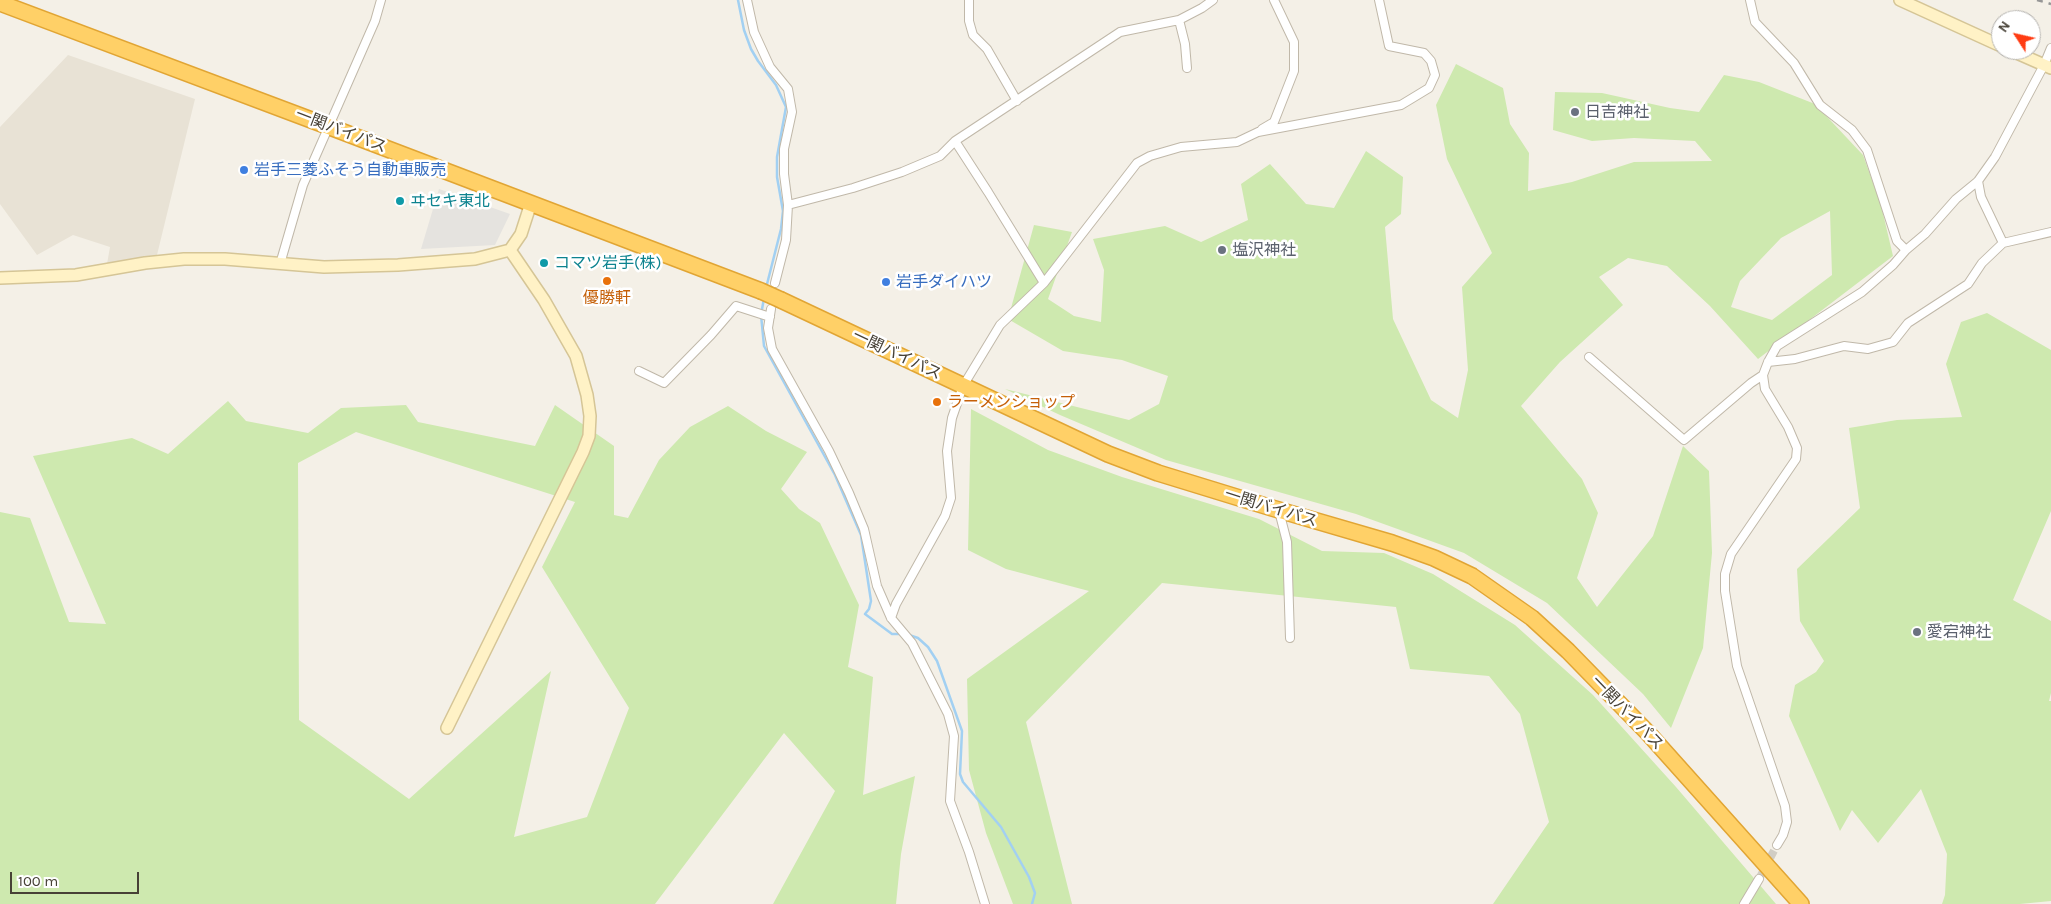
<!DOCTYPE html>
<html>
<head>
<meta charset="utf-8">
<style>
	body { margin:0 }
	#map { position:relative; width:2051px; height:904px; overflow:hidden; background:#f4f0e7; font-family:Karla,sans-serif }
	canvas { display:block }
	.north { position:absolute; left:1991px; top:10px; width:50px; height:50px; box-sizing:border-box; background:#fff; border:1px solid #b5b3af; border-radius:50%; rotate:305deg; font-size:14px; font-weight:700; line-height:20px; text-align:center; color:#474136 }
	.north::after { content:''; display:block; margin:auto; width:18px; height:22px; background:#ff3c13; clip-path:polygon(50% 0,100% 100%,50% 72%,0 100%) }
	.scale { position:absolute; left:10px; top:872px; width:129px; height:22px; box-sizing:border-box; border:2px solid #474136; border-top:0; padding-left:6px; font-size:15px; line-height:18px; white-space:nowrap; color:#474136; -webkit-text-stroke:4px #fff; paint-order:stroke }
</style>
</head>
<body>
<div id="map">
<canvas width="2051" height="904"></canvas>
<div class="north">N</div>
<div class="scale">100 m</div>
</div>
<script>
const ctx = document.querySelector('canvas').getContext('2d');
ctx.lineJoin = 'round';
function fillPath(path, color) {
  ctx.fillStyle = color;
  ctx.fill(path, 'evenodd');
}
function toPath(rows) {
  const path = new Path2D();
  for (const r of rows) {
    path.moveTo(r[0], r[1]);
    for (let i = 2; i < r.length; i += 2) path.lineTo(r[i], r[i + 1]);
  }
  return path;
}
function trace(path, color, width, dash) {
  ctx.strokeStyle = color;
  ctx.lineWidth = width;
  ctx.lineCap = dash ? 'butt' : 'round';
  ctx.setLineDash(dash || []);
  ctx.stroke(path);
}
function write(font, color, halo, rows, align = 'center') {
  ctx.font = font + ' Karla,"Noto Sans JP",sans-serif';
  ctx.lineWidth = 5;
  ctx.setLineDash([]);
  ctx.textBaseline = 'middle';
  ctx.strokeStyle = halo;
  ctx.fillStyle = color;
  for (const [text, x, y, turn = 0] of rows) {
    ctx.save();
    ctx.translate(x, y);
    ctx.rotate((+turn || 0) * Math.PI / 180);
    ctx.textAlign = isNaN(turn) ? turn : align;
    if (halo) ctx.strokeText(text, 0, 0);
    ctx.fillText(text, 0, 0);
    ctx.restore();
  }
}
fillPath(toPath([
	[68,55,195,99,156,259,107,264,110,247,73,235,37,255,0,204,0,127]
]), '#e8e2d5');
fillPath(toPath([
	[1456,64,1503,88,1510,124,1529,153,1528,191,1572,182,1634,162,1712,161,1695,141,1634,138,1592,141,1553,130,1555,92,1602,93,1670,108,1699,112,1724,75,1759,82,1815,104,1863,155,1881,205,1893,256,1758,359,1710,306,1667,266,1628,258,1599,277,1623,305,1560,362,1521,406,1582,479,1598,513,1577,578,1597,607,1653,536,1683,446,1709,471,1712,553,1703,648,1671,728,1643,694,1547,603,1464,553,1356,514,1166,460,1060,415,1005,389,1129,420,1159,404,1168,376,1122,360,1063,351,1008,319,1034,225,1072,232,1048,299,1074,316,1101,322,1104,270,1093,239,1165,226,1201,242,1248,220,1241,184,1270,164,1306,204,1334,208,1366,151,1403,177,1401,214,1385,227,1393,319,1431,400,1458,418,1468,370,1462,287,1492,253,1447,159,1436,105],
	[1830,211,1832,275,1772,320,1731,307,1740,281,1781,238],
	[1987,313,2051,350,2051,511,2013,600,2051,621,2051,693,2049,701,2051,701,2051,901,2020,904,1942,904,1945,895,1947,854,1921,789,1878,843,1852,810,1840,831,1789,716,1795,685,1816,672,1824,661,1800,621,1797,569,1860,508,1849,428,1897,420,1962,417,1946,364,1961,322],
	[228,401,246,421,308,433,341,408,406,405,418,422,535,446,555,405,614,446,614,515,628,518,659,460,690,427,728,406,766,431,807,452,781,489,799,509,820,523,859,605,848,667,873,677,863,795,915,776,901,854,896,904,773,904,835,791,784,733,655,904,0,904,0,512,30,518,69,622,106,624,33,456,132,438,168,454],
	[356,432,575,502,542,567,629,708,587,817,514,837,551,671,409,799,299,720,298,463],
	[971,409,1048,450,1122,477,1259,519,1322,551,1384,553,1433,574,1515,625,1593,695,1676,787,1776,904,1493,904,1549,822,1520,714,1489,676,1410,669,1396,607,1162,583,1026,722,1072,904,1013,904,986,833,969,770,967,679,1089,591,1006,569,968,550]
]), '#cee9af');
fillPath(toPath([
	[439,189,510,214,495,245,421,249]
]), '#e5e3df');
trace(toPath([
	[738,0,744,30,751,49,758,61,776,85,786,107,777,157,777,177,783,211,781,229,766,288],
	[764,298,761,315,764,346,835,475,861,535,871,601,869,609,865,614,892,634,903,634],
	[909,635,918,638,928,647,937,661,962,731,960,774,963,782,1001,827,1029,877,1035,893,1032,904]
]), '#a2d0f2', 2.5);
trace(toPath([
	[1759,879,1777,845]
]), '#d1cdc4', 8, [8, 4]);
const street = toPath([
	[747,0,754,32,770,67,788,89,792,112,784,149,784,174,788,205,786,240,775,283],
	[969,0,969,21,973,35,987,49,1017,101],
	[1750,0,1755,22,1794,63,1820,105,1852,130,1867,150,1897,241,1906,250],
	[1179,20,1185,44,1187,68],
	[1262,129,1274,122,1294,71,1294,42,1274,0],
	[955,141,988,192,1044,283],
	[788,205,853,188,902,172,940,156,955,141,1120,32,1179,20,1202,8,1213,0],
	[2003,243,2051,232],
	[280,264,303,185,375,21,381,0],
	[771,309,768,328,772,349,829,451,849,493,864,529,877,586,891,618,912,643,948,714,954,736,950,801,969,852,985,904],
	[1589,357,1684,440,1751,383,1763,375],
	[1768,362,1795,359,1844,346,1868,349,1893,342,1908,323,1968,284,1982,263,2003,243,1981,197,1978,181],
	[639,371,664,383,711,335,736,306,770,317],
	[1279,511,1287,542,1290,638],
	[891,618,896,604,945,516,951,498,947,451,952,418,963,386,1000,325,1044,283,1137,163,1150,156,1181,147,1237,142,1258,132,1401,105,1429,88,1435,75,1431,61,1424,53,1389,46,1379,0],
	[1777,845,1783,835,1787,822,1785,806,1737,666,1725,591,1725,574,1731,554,1796,459,1797,448,1788,427,1765,389,1763,375,1768,362,1777,346,1862,292,1893,265,1906,250,1925,234,1956,199,1978,181,1995,157,2044,65,2051,48],
	[1744,904,1759,879]
]);
const secondary = toPath([
	[1900,0,2001,46],
	[2010,50,2051,68],
	[0,278,76,275,145,263,184,259,225,259,324,267,398,265,475,259,510,250,521,234,531,203],
	[447,728,583,452,589,436,590,416,587,395,576,356,544,300,510,250]
]);
const highway = toPath([
	[0,3,330,127,761,291],
	[781,300,1108,454,1158,473,1272,508,1392,543,1434,558,1472,576,1532,618,1568,651,1648,733,1801,904]
]);
trace(street, '#c0b8a9', 10);
trace(secondary, '#d5c596', 14);
trace(highway, '#e1a534', 18);
trace(street, '#fff', 8);
trace(secondary, '#fff2c6', 11);
trace(highway, '#ffd067', 15);
trace(toPath([
	[2037,0,2051,4]
]), '#969696', 2.5, [6, 6]);
const highwayBridge = toPath([
	[761,291,781,300]
]);
trace(highwayBridge, '#e1a534', 18, []);
trace(highwayBridge, '#ffd067', 15);
for (const [x, y, r, color] of [
	[1575,112,5,"#6b7280"],
	[244,170,5,"#3f7fe0"],
	[400,201,5,"#0f9aa8"],
	[1222,250,5,"#6b7280"],
	[544,263,5,"#0f9aa8"],
	[607,281,5,"#e8710a"],
	[886,282,5,"#3f7fe0"],
	[937,402,5,"#e8710a"],
	[1917,632,5,"#6b7280"]
]) {
  const dot = new Path2D();
  dot.arc(x, y, r, 0, 2 * Math.PI);
  ctx.fillStyle = color;
  ctx.fill(dot);
  trace(dot, '#fff', 2);
}
write('16px', '#5b616d', '#fff', [
	["日吉神社",1585,112],
	["塩沢神社",1232,250],
	["愛宕神社",1927,632]
], 'left');
write('16px', '#474136', '#fff', [
	["一関バイパス",341,131,21],
	["一関バイパス",897,355,25],
	["一関バイパス",1271,508,17],
	["一関バイパス",1627,713,46]
]);
write('16px', '#366cbe', '#fff', [
	["岩手三菱ふそう自動車販売",254,170],
	["岩手ダイハツ",896,282]
], 'left');
write('16px', '#0d838f', '#fff', [
	["ヰセキ東北",410,201],
	["コマツ岩手(株)",554,263]
], 'left');
write('16px', '#c56008', '#fff', [
	["優勝軒",607,298],
	["ラーメンショップ",947,402,"left"]
]);
</script>
</body>
</html>
